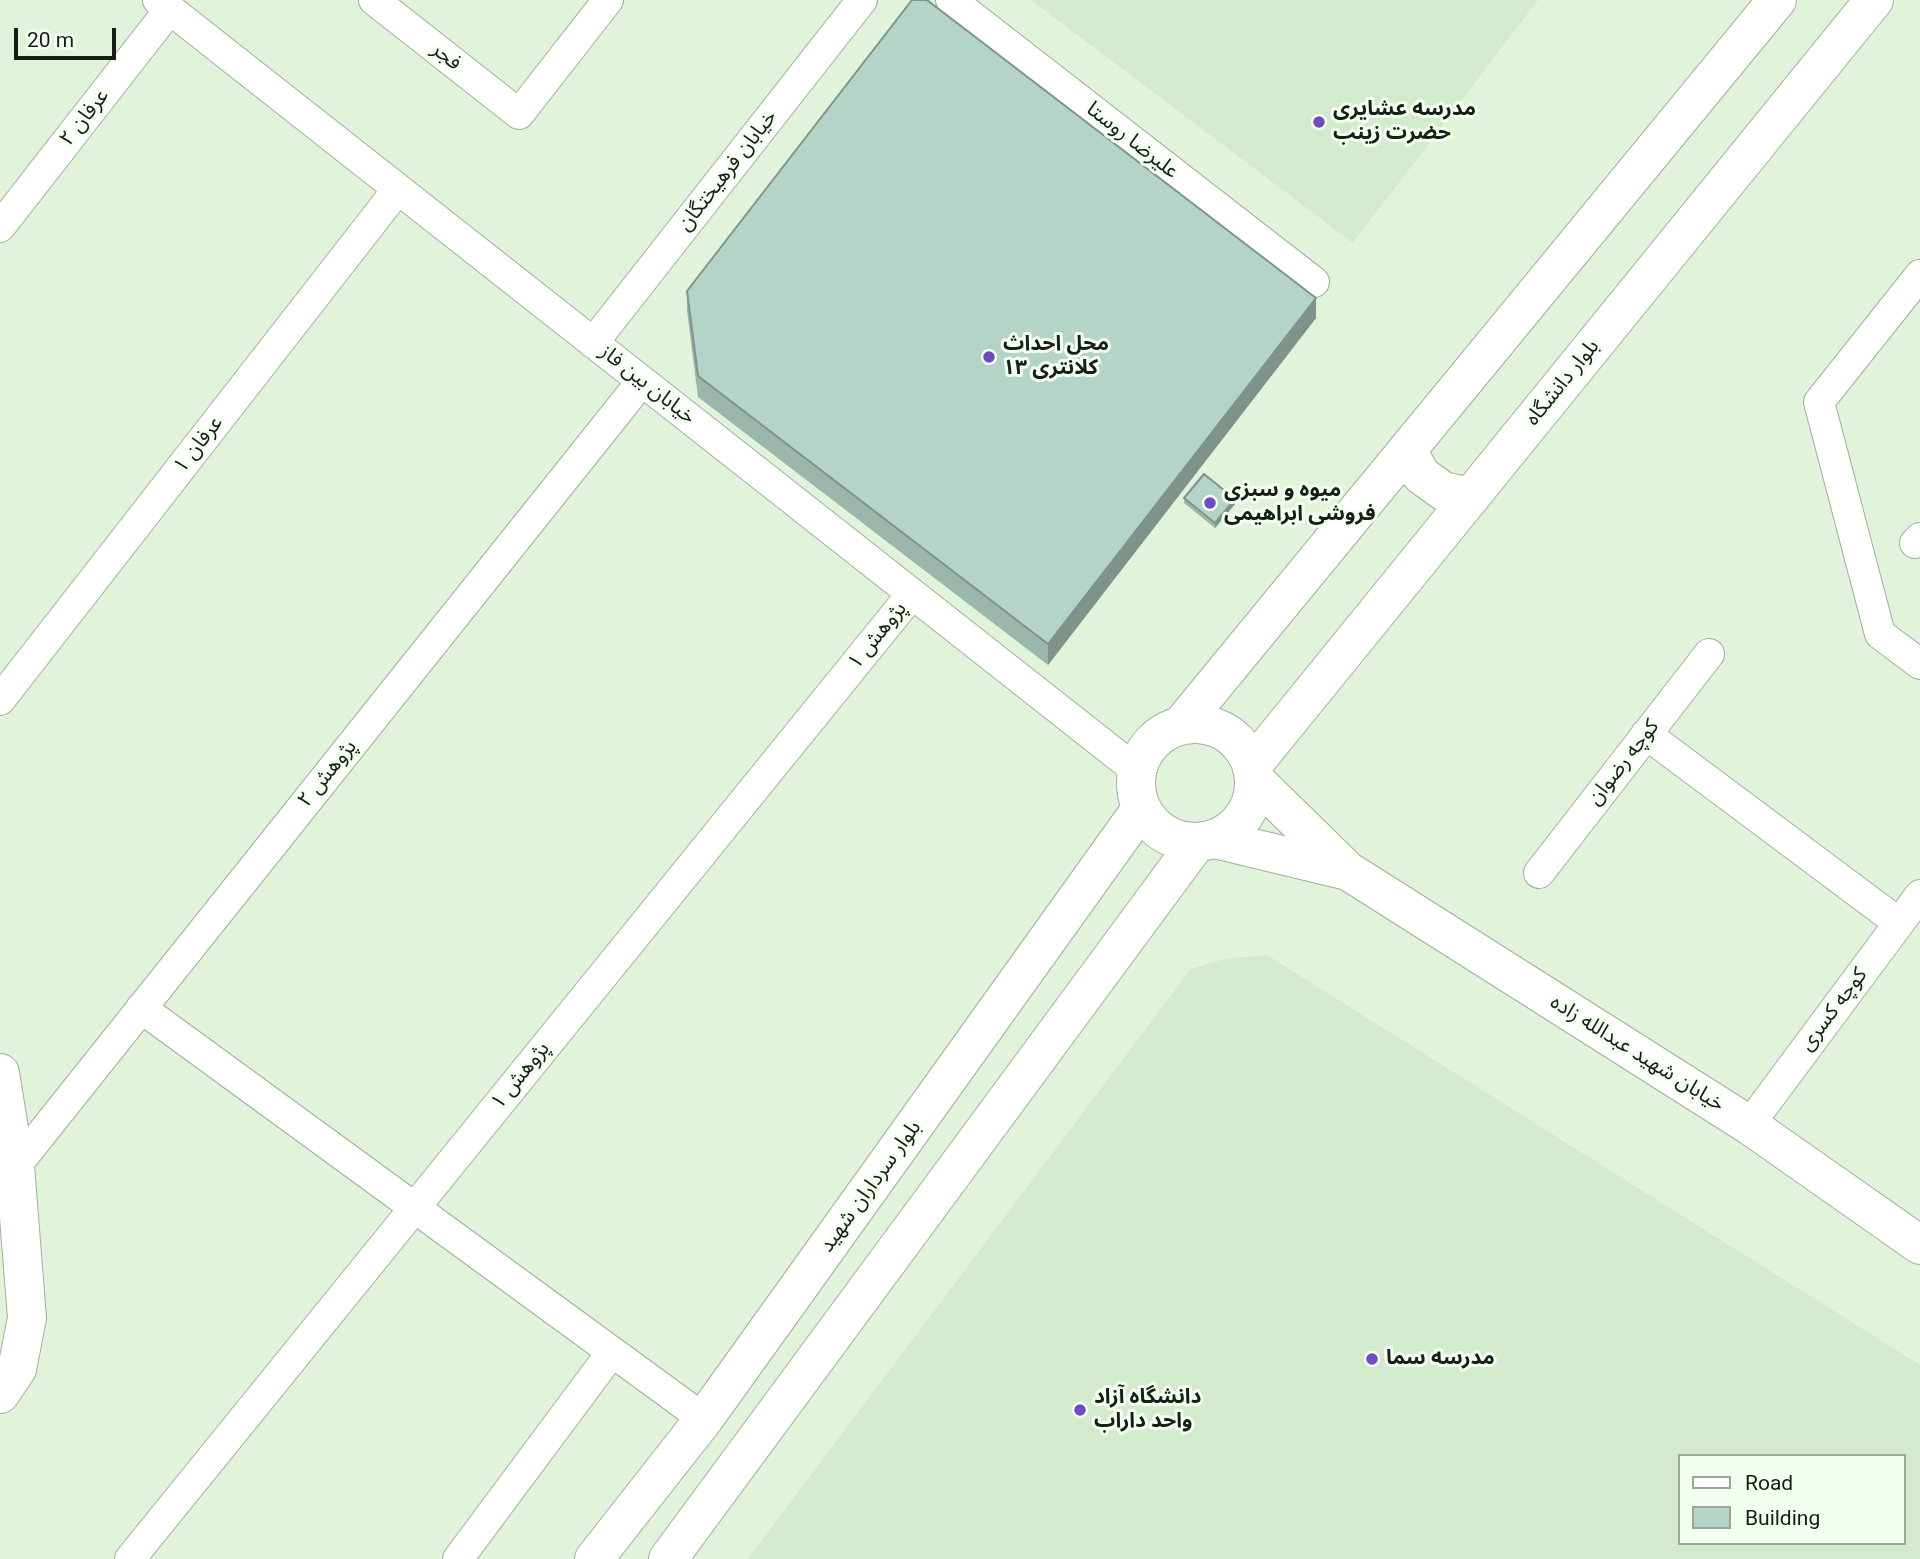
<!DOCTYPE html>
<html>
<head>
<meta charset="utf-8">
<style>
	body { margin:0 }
	#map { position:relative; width:1920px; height:1559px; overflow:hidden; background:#e1f4db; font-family:Roboto,sans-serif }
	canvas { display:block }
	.legend { position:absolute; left:1678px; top:1454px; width:228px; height:91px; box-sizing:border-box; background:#f3fff0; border:2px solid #9ba598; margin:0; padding:9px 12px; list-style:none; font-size:21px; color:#171e15 }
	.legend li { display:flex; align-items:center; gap:14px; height:35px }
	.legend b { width:35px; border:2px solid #9ba598 }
	.scale { position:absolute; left:14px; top:28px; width:102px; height:32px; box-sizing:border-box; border:4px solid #171e15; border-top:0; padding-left:9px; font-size:21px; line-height:24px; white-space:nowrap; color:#171e15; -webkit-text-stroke:5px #f3fff0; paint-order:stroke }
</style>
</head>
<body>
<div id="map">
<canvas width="1920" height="1559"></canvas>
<ul class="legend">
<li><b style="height:9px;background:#fff"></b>Road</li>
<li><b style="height:19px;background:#b4d4c7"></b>Building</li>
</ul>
<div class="scale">20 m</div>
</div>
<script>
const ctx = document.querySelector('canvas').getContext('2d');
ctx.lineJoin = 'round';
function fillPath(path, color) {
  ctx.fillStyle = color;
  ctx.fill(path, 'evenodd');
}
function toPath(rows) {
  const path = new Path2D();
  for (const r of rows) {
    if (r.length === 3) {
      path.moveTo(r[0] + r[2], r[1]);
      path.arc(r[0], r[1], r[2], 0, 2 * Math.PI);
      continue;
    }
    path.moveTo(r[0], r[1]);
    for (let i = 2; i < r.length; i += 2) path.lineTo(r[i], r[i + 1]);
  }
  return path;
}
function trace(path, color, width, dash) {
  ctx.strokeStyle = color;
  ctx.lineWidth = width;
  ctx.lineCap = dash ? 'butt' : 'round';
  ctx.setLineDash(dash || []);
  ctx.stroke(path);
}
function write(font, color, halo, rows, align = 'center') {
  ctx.font = font + ' Roboto,"Noto Sans Arabic",sans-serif';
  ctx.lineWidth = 6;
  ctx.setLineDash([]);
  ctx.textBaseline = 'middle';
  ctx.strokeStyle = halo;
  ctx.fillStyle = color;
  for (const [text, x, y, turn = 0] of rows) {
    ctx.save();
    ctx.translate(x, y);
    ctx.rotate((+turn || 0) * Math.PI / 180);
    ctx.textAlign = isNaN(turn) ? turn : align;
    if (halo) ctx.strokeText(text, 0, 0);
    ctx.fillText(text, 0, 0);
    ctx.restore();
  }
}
fillPath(toPath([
	[1031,0,1538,0,1353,243],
	[1267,955,1920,1365,1920,1559,748,1559,1191,969,1224,959],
	[1680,1456,1904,1456,1904,1543,1680,1543]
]), '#d3ebcc');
const street = toPath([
	[158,0,1136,770],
	[374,0,519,114,608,0],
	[951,0,1314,282],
	[0,227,170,9],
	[1920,275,1819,402,1880,634,1920,664],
	[593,343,862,0],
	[1915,543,1920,538],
	[0,700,398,189],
	[1646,734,1899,923],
	[1539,873,1709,654],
	[141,1008,704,1419],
	[1749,1125,1920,895],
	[7,1177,642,381],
	[130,1559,912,594],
	[458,1559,612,1352]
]);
const secondary = toPath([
	[1407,450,1421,475,1443,491,1471,497],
	[1195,783,59],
	[1182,724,1777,0],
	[1252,766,1874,0],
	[1215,839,1348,871,1255,780],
	[1348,871,1749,1125,1920,1245],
	[0,1073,15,1166,27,1318,17,1369,0,1394],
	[594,1559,704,1419,1141,809],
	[668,1559,1197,842]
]);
trace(street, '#9fb19a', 32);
trace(secondary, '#9fb19a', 40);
trace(street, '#fff', 30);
trace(secondary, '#fff', 38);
fillPath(toPath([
	[687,291,1316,318,1048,665,698,397,687,311],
	[1184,498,1235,504,1215,528,1184,503]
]), '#9bb6ab');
fillPath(toPath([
	[1316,298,1316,318,1048,665,1048,644],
	[1235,499,1235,504,1215,528,1215,523]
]), '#7e948b');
const building = toPath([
	[912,0,927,0,1316,298,1048,644,698,376,687,291,912,0],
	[1204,474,1235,499,1215,523,1184,498,1204,474]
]);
fillPath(building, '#b4d4c7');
trace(building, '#7e948b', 2);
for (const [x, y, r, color] of [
	[1319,122,7,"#6e4ac3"],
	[989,357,7,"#6e4ac3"],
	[1210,503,7,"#6e4ac3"],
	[1372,1359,7,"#6e4ac3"],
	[1080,1410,7,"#6e4ac3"]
]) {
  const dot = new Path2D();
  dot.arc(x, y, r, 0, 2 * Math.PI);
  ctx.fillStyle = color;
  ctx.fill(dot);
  trace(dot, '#f3fff0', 2.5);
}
write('21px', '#171e15', '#f3fff0', [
	["فجر",446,57,38],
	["عرفان ۲",85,118,-52],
	["علیرضا روستا",1132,141,38],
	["خیابان فرهیختگان",728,171,-52],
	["بلوار دانشگاه",1563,383,-51],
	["خیابان بین فاز",647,385,38],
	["عرفان ۱",199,445,-52],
	["پژوهش ۱",878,636,-51],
	["کوچه رضوان",1624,763,-52],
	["پژوهش ۲",328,774,-51],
	["کوچه کسری",1834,1010,-53],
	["خیابان شهید عبدالله زاده",1637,1054,32],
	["پژوهش ۱",521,1076,-51],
	["بلوار سرداران شهید",871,1187,-54]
]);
write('bold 21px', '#171e15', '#f3fff0', [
	["مدرسه عشایری",1333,110],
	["حضرت زینب",1333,134],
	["محل احداث",1003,345],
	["کلانتری ۱۳",1003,369],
	["میوه و سبزی",1224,491],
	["فروشی ابراهیمی",1224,515],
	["مدرسه سما",1386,1359],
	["دانشگاه آزاد",1094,1398],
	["واحد داراب",1094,1422]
], 'left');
</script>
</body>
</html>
